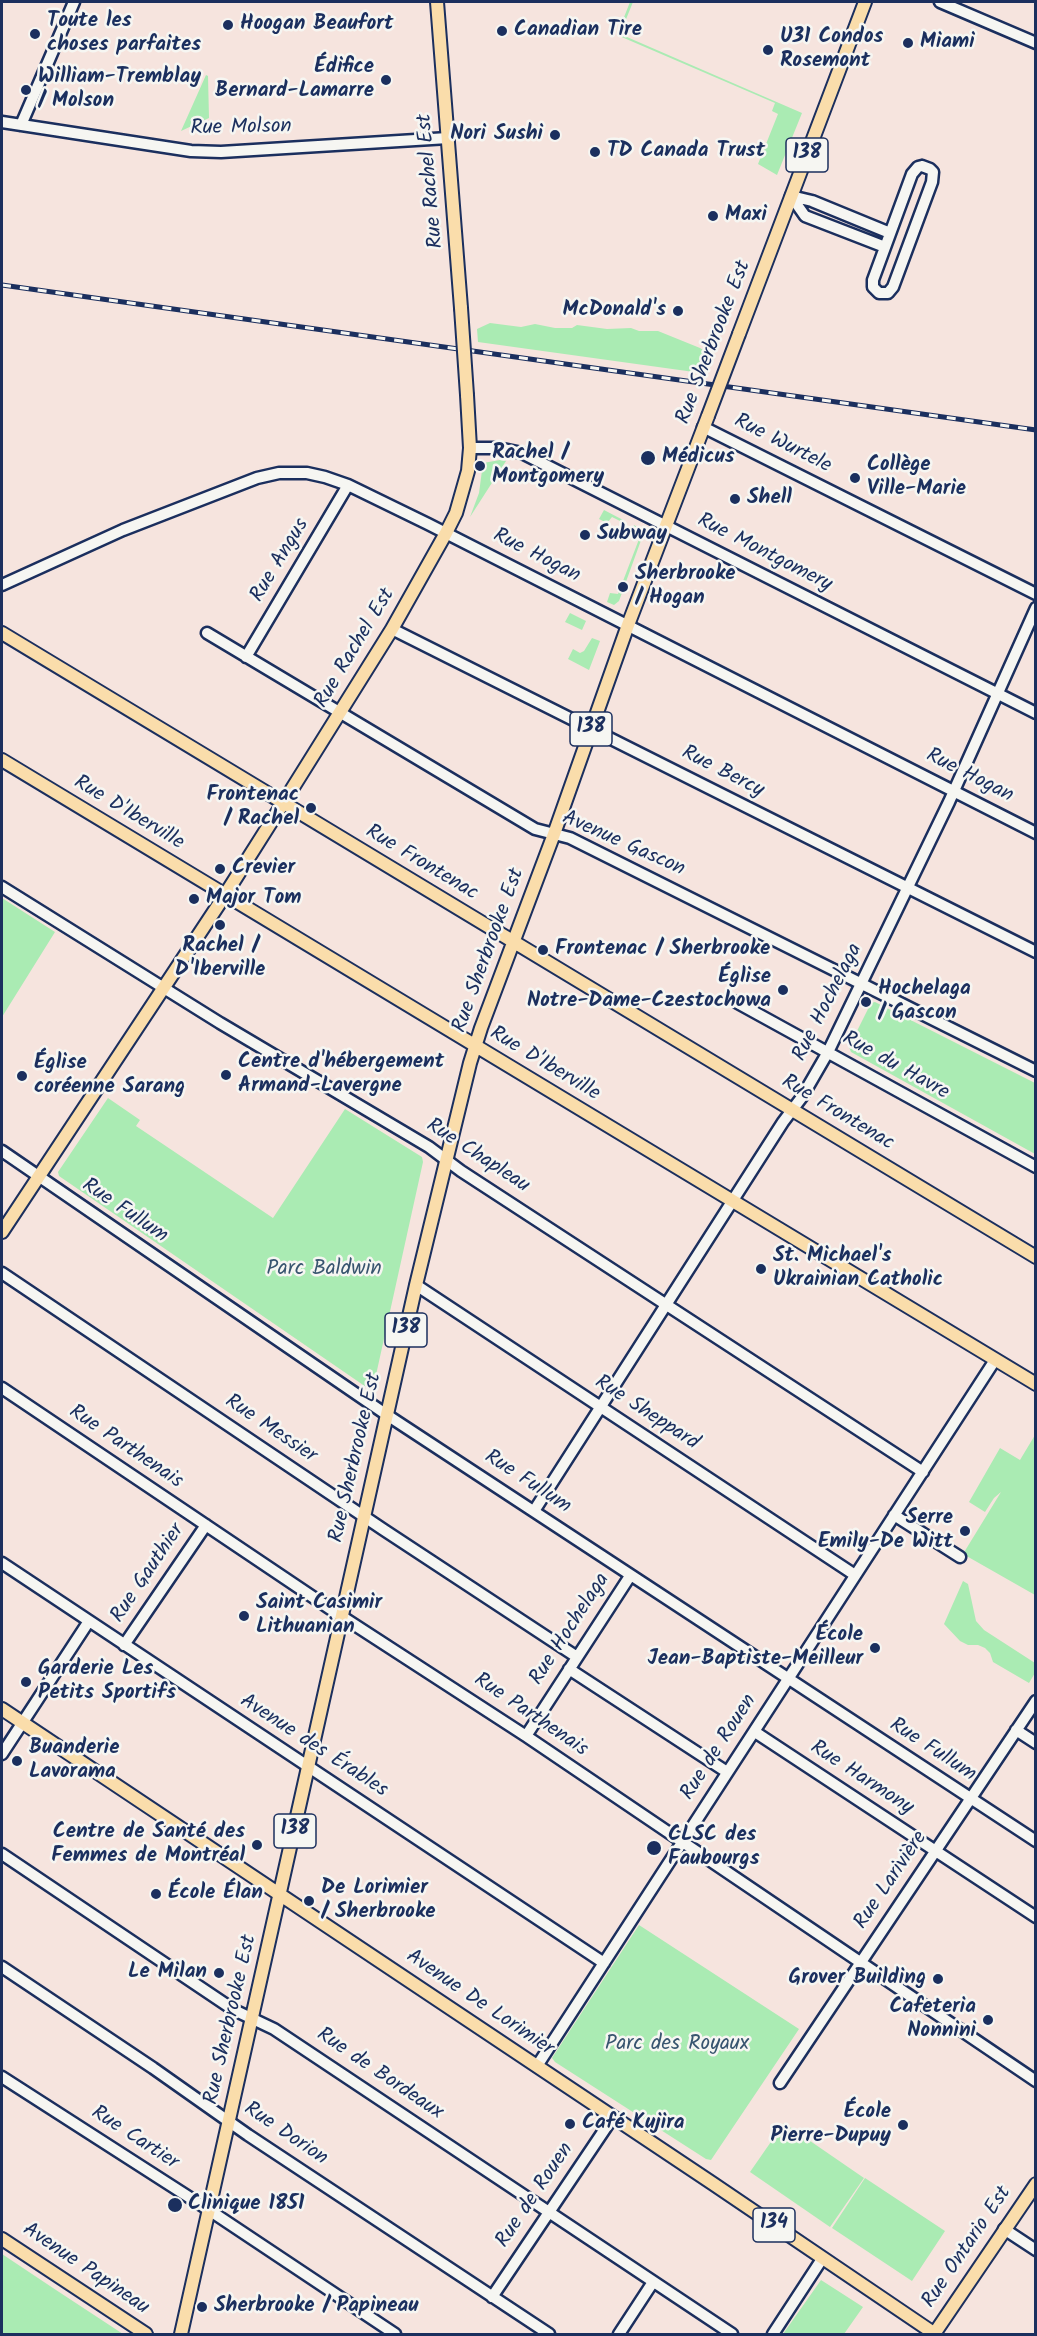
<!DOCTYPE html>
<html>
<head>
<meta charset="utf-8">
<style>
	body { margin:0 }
	#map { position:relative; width:1037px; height:2336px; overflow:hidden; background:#f6e4de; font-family:Kalam,sans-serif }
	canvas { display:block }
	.frame { position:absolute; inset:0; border:3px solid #1b2f5e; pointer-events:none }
</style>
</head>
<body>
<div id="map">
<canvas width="1037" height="2336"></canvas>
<div class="frame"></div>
</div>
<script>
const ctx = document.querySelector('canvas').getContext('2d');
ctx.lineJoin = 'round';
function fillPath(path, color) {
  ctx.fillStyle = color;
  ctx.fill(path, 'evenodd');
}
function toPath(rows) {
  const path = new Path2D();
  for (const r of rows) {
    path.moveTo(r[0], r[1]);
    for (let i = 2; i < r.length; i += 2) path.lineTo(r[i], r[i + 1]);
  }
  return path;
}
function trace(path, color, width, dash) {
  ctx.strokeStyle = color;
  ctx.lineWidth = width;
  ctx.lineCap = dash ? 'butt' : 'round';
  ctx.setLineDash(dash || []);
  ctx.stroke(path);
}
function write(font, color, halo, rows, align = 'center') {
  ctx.font = font + ' Kalam,sans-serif';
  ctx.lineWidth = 5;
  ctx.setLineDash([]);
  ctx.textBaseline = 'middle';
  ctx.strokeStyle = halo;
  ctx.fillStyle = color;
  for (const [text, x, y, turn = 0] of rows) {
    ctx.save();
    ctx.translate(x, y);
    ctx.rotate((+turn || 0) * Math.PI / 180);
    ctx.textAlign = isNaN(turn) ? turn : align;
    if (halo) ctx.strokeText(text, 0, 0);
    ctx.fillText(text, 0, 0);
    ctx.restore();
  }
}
fillPath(toPath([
	[630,2,633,2,620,34,802,113,777,175,758,164,778,114,772,111,775,103,617,35],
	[206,75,208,76,209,118,181,131],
	[490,323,521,327,535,324,555,328,572,328,577,325,607,329,631,328,639,331,658,331,700,348,705,351,707,356,701,371,694,372,478,342,477,329],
	[500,460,506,461,470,517,479,493,483,463],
	[604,510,625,521,621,529,619,528,622,522,612,517,607,523,599,519],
	[634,525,644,532,619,601,614,605,607,602,610,593,618,594,641,534,633,531],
	[570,613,586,621,582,630,565,622],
	[592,638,600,641,589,670,568,659,573,649,580,653,584,651],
	[2,898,55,932,2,1017],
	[875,1002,1035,1083,1035,1154,851,1052,849,1047,871,1003],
	[108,1098,140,1120,136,1126,273,1218,345,1109,422,1157,423,1162,374,1384,372,1389,369,1389,59,1176,58,1172],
	[1035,1435,1035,1595,963,1554,1001,1492,994,1498,985,1512,969,1502,1000,1448,1020,1460],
	[963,1581,968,1584,976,1621,984,1630,1035,1663,1035,1673,1029,1683,993,1662,990,1653,985,1648,978,1645,968,1645,960,1641,944,1624],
	[639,1925,799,2029,711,2160,706,2159,555,2062,552,2058],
	[784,2123,864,2178,830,2227,750,2172],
	[865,2178,945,2231,912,2281,832,2228],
	[2,2254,56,2290,123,2334,2,2334],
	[821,2280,863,2307,844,2334,783,2334]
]), '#aaebb3');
const minor = toPath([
	[940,2,1036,43],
	[2,122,191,151,221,152,448,138],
	[21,125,74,2],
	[922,166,930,169,933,172,932,182,893,287,888,293,879,293,873,287,873,280,912,174,918,167,922,166],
	[791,196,805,216,885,247],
	[791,196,812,201,890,233],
	[703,427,1036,594],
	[470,448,498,448,522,453,1036,713],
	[2,585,123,530,257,478,279,473,307,473,325,477,348,485,428,524,1036,833],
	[392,629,1036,952],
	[207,633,535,829,570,838,1036,1071],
	[246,657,348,485],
	[2,887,220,1023,429,1147,461,1171,923,1472],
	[736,1002,1036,1167],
	[2,1151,387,1415,1036,1841],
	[2,1273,384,1530,577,1657],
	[416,1285,855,1575],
	[2,1388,341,1616,526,1736,1036,2081],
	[534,1511,783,1122,802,1097,828,1052,949,802,1036,608],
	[894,1515,960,1557],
	[2,1563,604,1963],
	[124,1645,206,1525],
	[569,1669,727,1772],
	[1016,1730,1036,1743],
	[755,1732,1036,1917],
	[526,1736,630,1576],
	[2,1754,89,1621],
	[2,1854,234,2010,274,2029,732,2334],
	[2,1967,153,2068,248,2135,549,2334],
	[537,2066,995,1360],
	[2,2077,209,2210,395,2334],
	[780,2083,1036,1701],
	[1004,2229,1036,2250],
	[492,2297,613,2117],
	[619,2334,653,2282],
	[773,2334,822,2259]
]);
const major = toPath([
	[437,2,461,308],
	[739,334,865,2],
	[2,633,1036,1257],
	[2,760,1036,1384],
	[2,1232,225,895,292,789,392,629,446,533,456,513,468,471,470,448,467,395],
	[2,1709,712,2183,935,2334],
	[2,2239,146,2334],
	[181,2334,416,1285,470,1063,481,1028,554,834,628,625,708,416],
	[934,2334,1036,2184]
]);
trace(minor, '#1b2f5e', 15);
trace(major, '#1b2f5e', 16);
trace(minor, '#f6f6f2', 10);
trace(major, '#faddab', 12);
const rail = toPath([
	[2,285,1036,430]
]);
trace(rail, '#1b2f5e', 5);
trace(rail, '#f6f6f2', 3, [9]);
const majorBridge = toPath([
	[461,308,467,395],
	[708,416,739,334]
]);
trace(majorBridge, '#1b2f5e', 16, []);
trace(majorBridge, '#faddab', 12);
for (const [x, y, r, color] of [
	[228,25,6,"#1b2f5e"],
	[502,31,6,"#1b2f5e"],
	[35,34,6,"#1b2f5e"],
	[908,43,6,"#1b2f5e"],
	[768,50,6,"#1b2f5e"],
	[386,80,6,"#1b2f5e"],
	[26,90,6,"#1b2f5e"],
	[555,135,6,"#1b2f5e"],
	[595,152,6,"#1b2f5e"],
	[713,216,6,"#1b2f5e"],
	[678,311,6,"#1b2f5e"],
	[648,458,8,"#1b2f5e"],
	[480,466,6,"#1b2f5e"],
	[855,478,6,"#1b2f5e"],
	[735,499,6,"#1b2f5e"],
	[585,535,6,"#1b2f5e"],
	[623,587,6,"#1b2f5e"],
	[311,808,6,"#1b2f5e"],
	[220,869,6,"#1b2f5e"],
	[194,899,6,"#1b2f5e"],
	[220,925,6,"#1b2f5e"],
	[543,950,6,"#1b2f5e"],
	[783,990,6,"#1b2f5e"],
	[866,1002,6,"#1b2f5e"],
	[226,1075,6,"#1b2f5e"],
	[22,1076,6,"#1b2f5e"],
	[761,1269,6,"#1b2f5e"],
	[965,1531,6,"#1b2f5e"],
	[244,1616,6,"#1b2f5e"],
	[875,1648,6,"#1b2f5e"],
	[26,1682,6,"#1b2f5e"],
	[17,1761,6,"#1b2f5e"],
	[257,1845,6,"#1b2f5e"],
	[654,1848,8,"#1b2f5e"],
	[156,1894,6,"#1b2f5e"],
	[309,1901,6,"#1b2f5e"],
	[219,1973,6,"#1b2f5e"],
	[938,1979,6,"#1b2f5e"],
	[988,2020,6,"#1b2f5e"],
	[570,2124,6,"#1b2f5e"],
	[903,2125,6,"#1b2f5e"],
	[175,2205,8,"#1b2f5e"],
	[202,2307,6,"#1b2f5e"]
]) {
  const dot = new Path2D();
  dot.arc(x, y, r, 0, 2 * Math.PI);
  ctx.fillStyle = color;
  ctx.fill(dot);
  trace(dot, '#f6f6f2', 2);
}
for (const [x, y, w] of [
	[807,155,42],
	[591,729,42],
	[406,1330,42],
	[295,1831,42],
	[774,2225,42]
]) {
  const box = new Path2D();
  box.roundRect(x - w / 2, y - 17, w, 34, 4.5);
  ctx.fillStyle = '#f6f6f2';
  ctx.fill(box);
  trace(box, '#1b2f5e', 1.5);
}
write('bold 20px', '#1b2f5e', null, [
	["138",807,155],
	["138",591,729],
	["138",406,1330],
	["138",295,1831],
	["134",774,2225]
]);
write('bold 21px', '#1b2f5e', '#f6f6f2', [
	["Toute les",47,22],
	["choses parfaites",47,46],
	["Hoogan Beaufort",240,25],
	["Canadian Tire",514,31],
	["U31 Condos",780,38],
	["Rosemont",780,62],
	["Miami",920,43],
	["Édifice",374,68,"right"],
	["Bernard-Lamarre",374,92,"right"],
	["William-Tremblay",38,78],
	["/ Molson",38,102],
	["Nori Sushi",543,135,"right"],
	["TD Canada Trust",607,152],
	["Maxi",725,216],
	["McDonald's",666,311,"right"],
	["Rachel /",492,454],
	["Montgomery",492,478],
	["Médicus",662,458],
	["Collège",867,466],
	["Ville-Marie",867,490],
	["Shell",747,499],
	["Subway",597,535],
	["Sherbrooke",635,575],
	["/ Hogan",635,599],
	["Frontenac",299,796,"right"],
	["/ Rachel",299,820,"right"],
	["Crevier",232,869],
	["Major Tom",206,899],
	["Rachel /",220,947,"center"],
	["D'Iberville",220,971,"center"],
	["Frontenac / Sherbrooke",555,950],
	["Église",771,978,"right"],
	["Notre-Dame-Czestochowa",771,1002,"right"],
	["Hochelaga",878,990],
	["/ Gascon",878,1014],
	["Centre d'hébergement",238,1063],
	["Armand-Lavergne",238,1087],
	["Église",34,1064],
	["coréenne Sarang",34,1088],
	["St. Michael's",773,1257],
	["Ukrainian Catholic",773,1281],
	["Serre",953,1519,"right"],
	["Emily-De Witt",953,1543,"right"],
	["Saint Casimir",256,1604],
	["Lithuanian",256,1628],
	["École",863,1636,"right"],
	["Jean-Baptiste-Meilleur",863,1660,"right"],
	["Garderie Les",38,1670],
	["Petits Sportifs",38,1694],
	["Buanderie",29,1749],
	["Lavorama",29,1773],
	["Centre de Santé des",245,1833,"right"],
	["Femmes de Montréal",245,1857,"right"],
	["CLSC des",668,1836],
	["Faubourgs",668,1860],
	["De Lorimier",321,1889],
	["/ Sherbrooke",321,1913],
	["École Élan",168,1894],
	["Le Milan",207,1973,"right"],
	["Grover Building",926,1979,"right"],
	["Cafeteria",976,2008,"right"],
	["Nonnini",976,2032,"right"],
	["École",891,2113,"right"],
	["Pierre-Dupuy",891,2137,"right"],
	["Café Kujira",582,2124],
	["Clinique 1851",188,2205],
	["Sherbrooke / Papineau",214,2307]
], 'left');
write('21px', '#1b2f5e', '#f6f6f2', [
	["Rue Molson",241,129,-1],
	["Rue Rachel Est",432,181,-95],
	["Rue Sherbrooke Est",715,343,-69],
	["Rue Wurtele",782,445,27],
	["Rue Montgomery",764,554,27],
	["Rue Hogan",536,557,27],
	["Rue Angus",281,561,-59],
	["Rue Rachel Est",356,649,-59],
	["Rue Bercy",722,773,27],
	["Rue Hogan",969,777,27],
	["Rue D'Iberville",128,814,31],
	["Avenue Gascon",623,845,24],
	["Rue Frontenac",421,864,31],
	["Rue Sherbrooke Est",490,951,-70],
	["Rue Hochelaga",829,1003,-63],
	["Rue D'Iberville",544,1065,31],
	["Rue du Havre",895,1067,29],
	["Rue Frontenac",837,1114,31],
	["Rue Chapleau",477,1157,33],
	["Rue Fullum",124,1212,34],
	["Rue Sheppard",646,1414,33],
	["Rue Messier",270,1430,34],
	["Rue Parthenais",125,1448,34],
	["Rue Sherbrooke Est",357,1458,-77],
	["Rue Fullum",527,1483,33],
	["Rue Gauthier",149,1574,-56],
	["Rue Hochelaga",571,1630,-57],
	["Rue Parthenais",530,1716,34],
	["Avenue des Érables",313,1747,33],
	["Rue de Rouen",720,1748,-57],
	["Rue Fullum",932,1751,33],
	["Rue Harmony",861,1779,33],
	["Rue Larivière",892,1881,-56],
	["Avenue De Lorimier",479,2004,34],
	["Rue Sherbrooke Est",232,2020,-77],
	["Rue de Bordeaux",379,2075,34],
	["Rue Dorion",285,2135,34],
	["Rue Cartier",134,2139,33],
	["Rue de Rouen",536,2196,-56],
	["Rue Ontario Est",968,2248,-56],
	["Avenue Papineau",85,2270,34]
]);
write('21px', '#38556f', '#f6f6f2', [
	["Parc Baldwin",324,1270],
	["Parc des Royaux",677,2045]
]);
</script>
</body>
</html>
